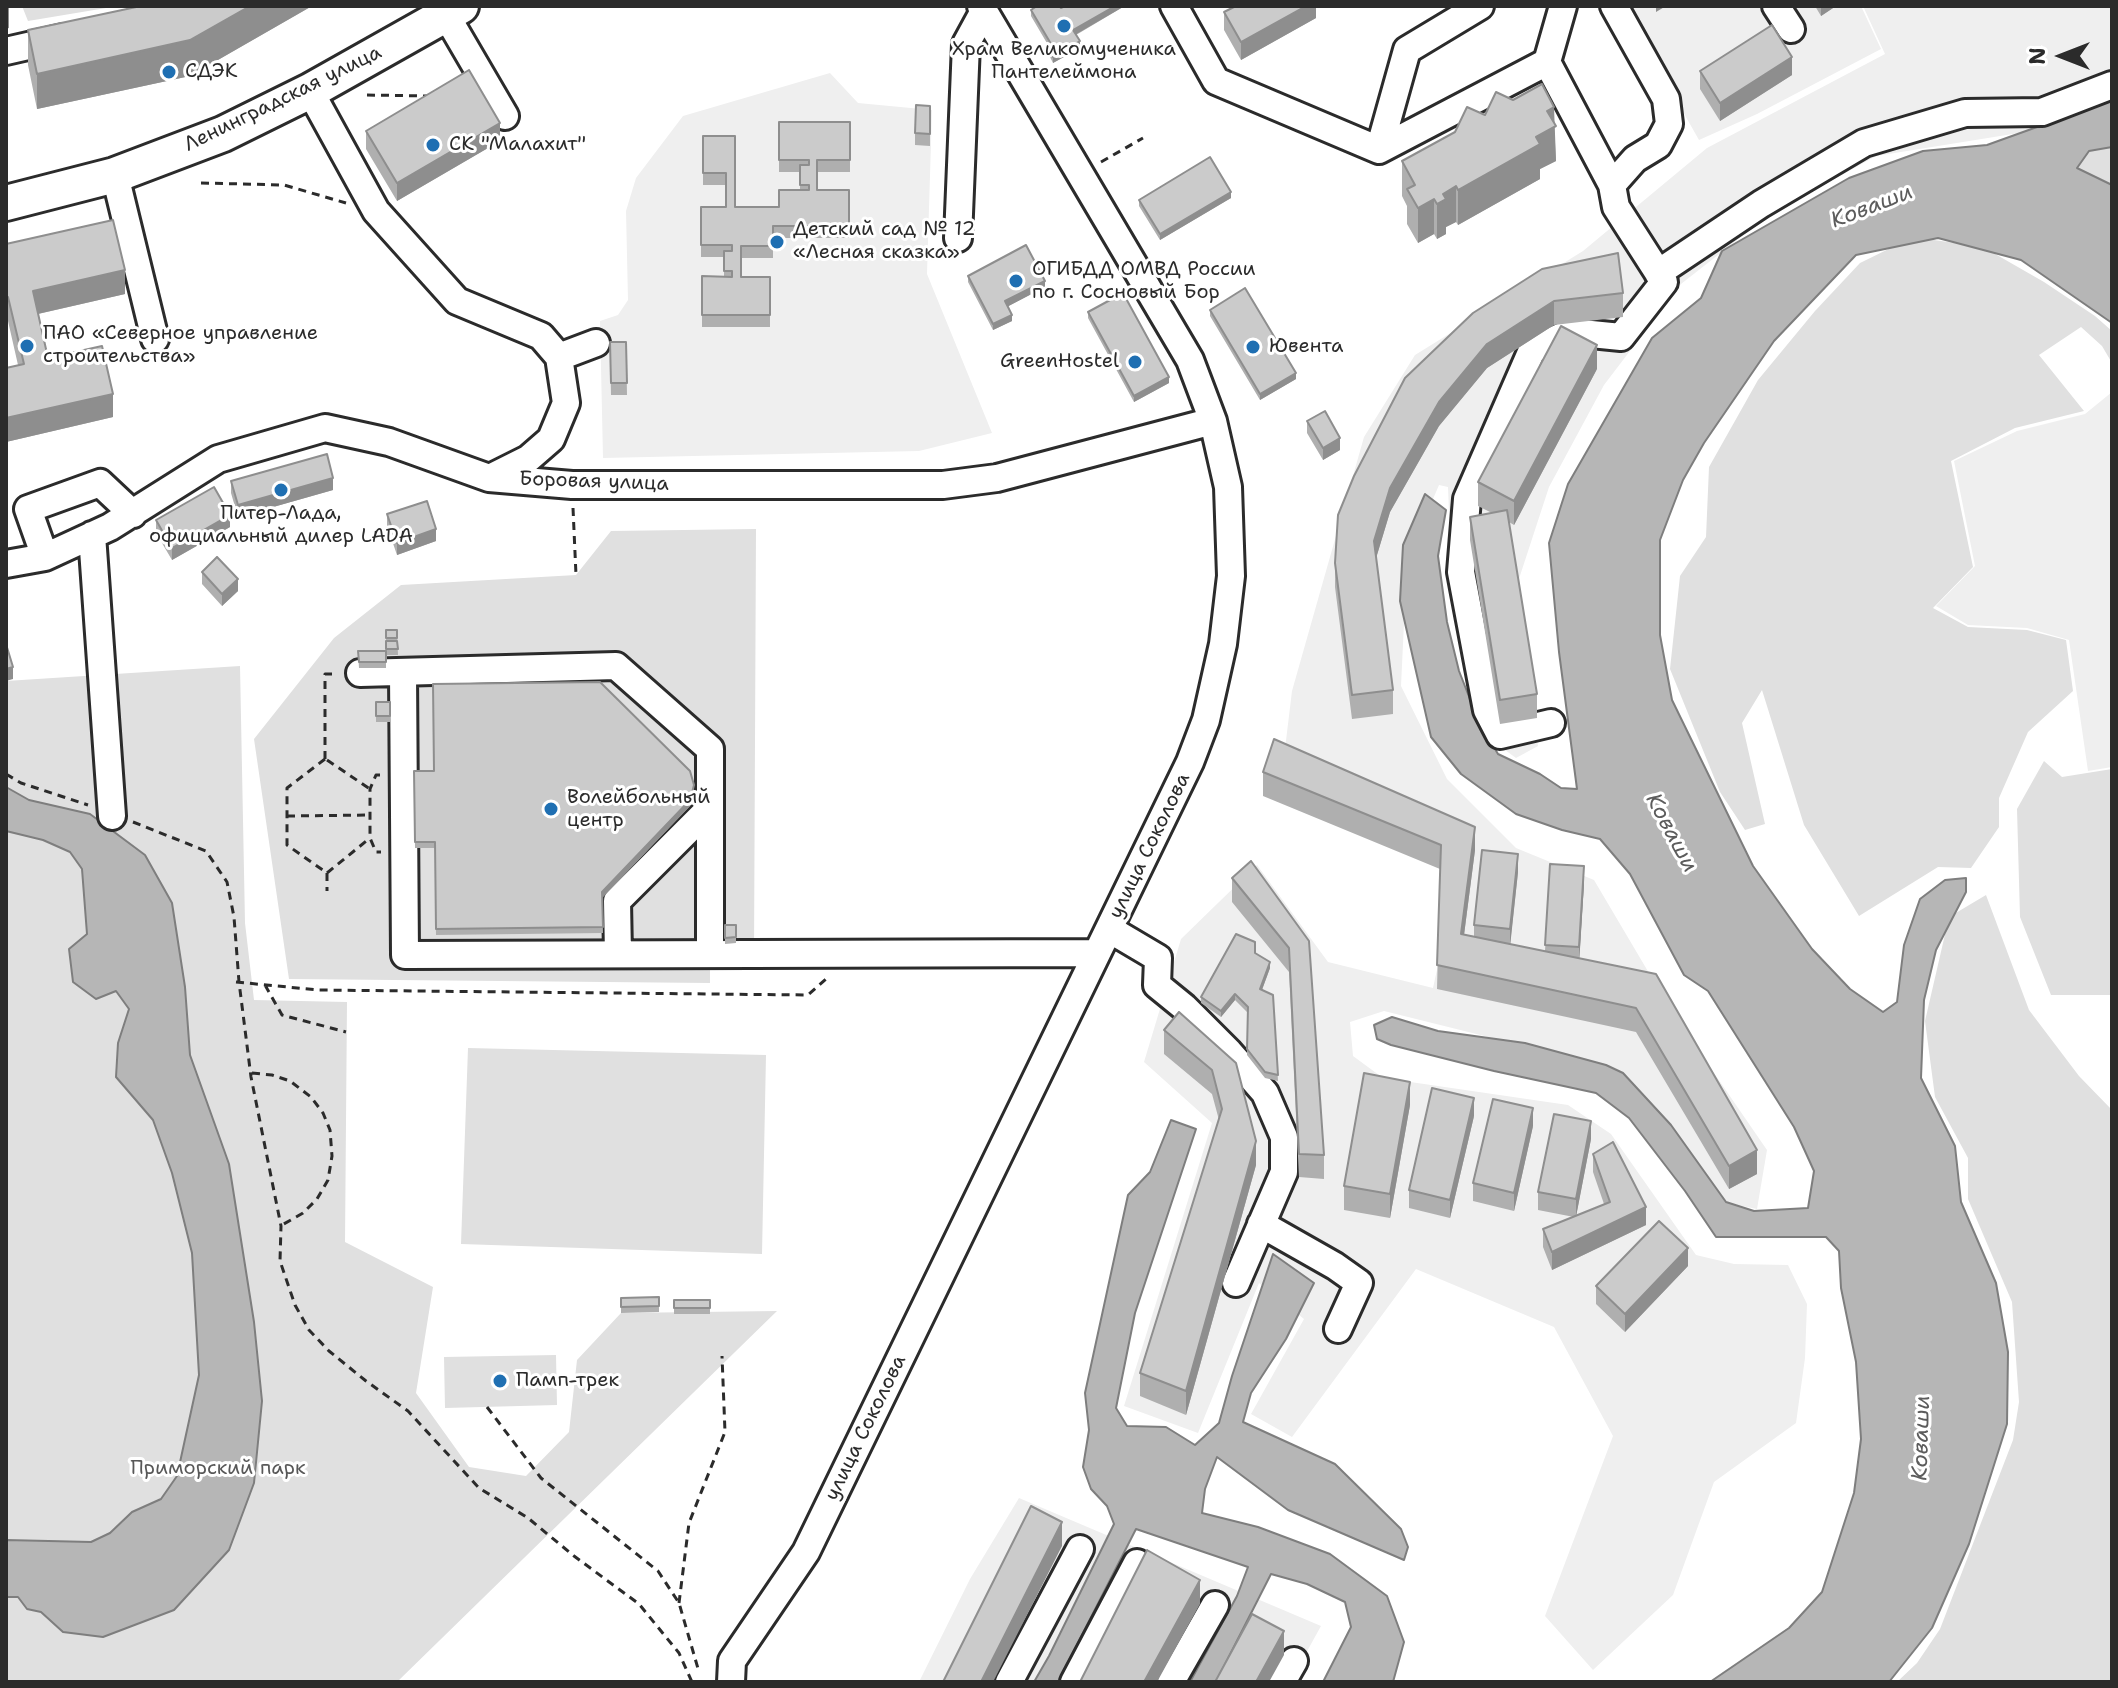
<!DOCTYPE html>
<html>
<head>
<meta charset="utf-8">
<style>
	body { margin:0 }
	#map { position:relative; width:2118px; height:1688px; overflow:hidden; background:#fff; font-family:"Shantell Sans",sans-serif }
	canvas { display:block }
	.frame { position:absolute; inset:0; border:8px solid #2b2b2b; pointer-events:none }
	.north { position:absolute; left:2022px; top:16px; width:80px; height:80px; -webkit-text-stroke:6px #fff; paint-order:stroke; rotate:270deg; font-size:22px; font-weight:700; line-height:32px; text-align:center; color:#2b2b2b }
	.north::after { content:''; display:block; margin:auto; width:28px; height:36px; background:#2b2b2b; clip-path:polygon(50% 0,100% 100%,50% 72%,0 100%) }
</style>
</head>
<body>
<div id="map">
<canvas width="2118" height="1688"></canvas>
<div class="frame"></div>
<div class="north">N</div>
</div>
<script>
const ctx = document.querySelector('canvas').getContext('2d');
ctx.lineJoin = 'round';
function fillPath(path, color) {
  ctx.fillStyle = color;
  ctx.fill(path, 'evenodd');
}
function toPath(rows) {
  const path = new Path2D();
  for (const r of rows) {
    path.moveTo(r[0], r[1]);
    for (let i = 2; i < r.length; i += 2) path.lineTo(r[i], r[i + 1]);
  }
  return path;
}
function trace(path, color, width, dash) {
  ctx.strokeStyle = color;
  ctx.lineWidth = width;
  ctx.lineCap = dash ? 'butt' : 'round';
  ctx.setLineDash(dash || []);
  ctx.stroke(path);
}
function write(font, color, halo, rows, align = 'center') {
  ctx.font = font + ' "Shantell Sans",sans-serif';
  ctx.lineWidth = 6;
  ctx.setLineDash([]);
  ctx.textBaseline = 'middle';
  ctx.strokeStyle = halo;
  ctx.fillStyle = color;
  for (const [text, x, y, turn = 0] of rows) {
    ctx.save();
    ctx.translate(x, y);
    ctx.rotate((+turn || 0) * Math.PI / 180);
    ctx.textAlign = isNaN(turn) ? turn : align;
    if (halo) ctx.strokeText(text, 0, 0);
    ctx.fillText(text, 0, 0);
    ctx.restore();
  }
}
fillPath(toPath([
	[1623,6,1861,6,1881,49,1757,114,1699,140],
	[1863,6,2112,6,2112,118,1876,156,1769,215,1681,284,1604,385,1549,487,1515,591,1538,746,1516,758,1475,728,1453,612,1448,487,1439,485,1407,560,1401,686,1447,779,1516,848,1594,880,1672,1012,1767,1150,1757,1209,1712,1200,1617,1069,1384,1011,1350,1022,1353,1056,1383,1078,1568,1105,1611,1134,1696,1255,1734,1264,1788,1265,1807,1304,1805,1358,1796,1423,1714,1482,1673,1595,1593,1670,1545,1616,1613,1436,1554,1327,1416,1269,1292,1437,1251,1414,1304,1319,1259,1283,1198,1433,1124,1406,1212,1123,1144,1062,1181,939,1257,865,1328,962,1433,988,1459,869,1280,790,1292,691,1364,437,1415,355,1583,251,1707,148,1885,54],
	[830,73,858,103,932,110,927,274,992,433,919,451,603,458,600,321,618,315,628,300,626,211,636,178,683,116],
	[2112,392,2112,767,2088,771,2069,640,2027,628,1968,625,1936,606,1975,566,1954,461,2017,431,2085,414],
	[1019,1498,1321,1626,1290,1682,919,1682,970,1579]
]), '#efefef');
fillPath(toPath([
	[22,6,118,6,28,21],
	[2112,147,2112,185,2077,168,2089,151],
	[1913,237,1983,247,2044,282,2095,316,2112,331,2112,363,2102,346,2081,327,2039,355,2084,411,2015,428,1951,461,1973,567,1933,608,1968,627,2027,630,2066,640,2073,691,2028,732,1999,798,1999,827,1971,868,1938,867,1859,916,1804,825,1762,690,1742,723,1765,824,1745,830,1720,792,1670,669,1680,576,1706,537,1709,467,1758,380,1815,311,1860,263],
	[756,529,754,954,710,954,710,983,289,979,254,739,334,638,401,585,576,575,611,531],
	[240,666,245,923,254,1000,347,1002,345,1242,433,1287,416,1393,469,1467,526,1476,569,1432,577,1360,621,1313,777,1311,397,1682,6,1682,6,681],
	[2044,761,2062,777,2112,769,2112,995,2051,995,2020,917,2017,809],
	[1986,895,2029,1010,2079,1076,2112,1110,2112,1682,1897,1682,1917,1663,1940,1629,2013,1440,2019,1402,2012,1302,1968,1199,1968,1158,1935,1097,1925,1021,1949,917],
	[468,1048,766,1055,762,1254,461,1244],
	[556,1355,557,1405,445,1408,444,1357]
]), '#e0e0e0');
const water = toPath([
	[2112,100,2112,147,2089,151,2077,168,2112,185,2112,323,2021,260,1938,238,1856,255,1774,341,1704,443,1683,480,1660,540,1660,635,1672,700,1753,866,1812,949,1850,989,1883,1012,1897,1002,1904,945,1920,899,1945,880,1966,878,1966,892,1936,950,1924,1000,1921,1078,1955,1146,1961,1202,1996,1283,2008,1352,2007,1424,1969,1544,1932,1628,1889,1682,1710,1682,1789,1628,1822,1592,1854,1493,1861,1439,1856,1362,1841,1288,1839,1251,1826,1237,1716,1237,1685,1191,1629,1118,1596,1093,1494,1071,1391,1045,1377,1039,1374,1025,1392,1017,1438,1031,1525,1043,1606,1065,1623,1073,1671,1125,1726,1202,1754,1211,1808,1208,1814,1171,1794,1127,1708,991,1684,975,1630,874,1600,839,1562,830,1516,814,1461,774,1431,737,1400,601,1403,545,1425,494,1446,510,1438,556,1447,622,1459,671,1479,722,1498,754,1540,774,1561,788,1577,789,1559,652,1549,543,1568,484,1652,338,1701,298,1722,251,1849,178,1923,151,1987,145,2112,100],
	[6,787,29,800,90,814,145,855,172,903,185,987,190,1055,229,1164,254,1322,262,1401,254,1483,229,1550,174,1610,103,1637,63,1632,41,1612,27,1609,18,1597,6,1597,6,1540,91,1542,110,1533,132,1512,161,1499,177,1476,199,1375,192,1253,172,1173,153,1120,116,1077,118,1043,129,1009,116,991,96,999,73,982,69,949,87,934,82,869,70,852,43,840,6,831,6,787],
	[1171,1120,1196,1129,1135,1313,1116,1408,1127,1426,1166,1427,1195,1445,1219,1423,1232,1376,1273,1254,1314,1283,1286,1339,1251,1393,1243,1422,1335,1464,1401,1529,1408,1547,1404,1560,1288,1510,1217,1457,1205,1489,1202,1513,1258,1527,1330,1554,1387,1596,1404,1642,1393,1682,1323,1682,1351,1627,1345,1602,1307,1584,1271,1574,1216,1682,1190,1682,1237,1596,1248,1567,1136,1529,1058,1682,1034,1682,1049,1656,1114,1524,1107,1506,1091,1489,1083,1467,1089,1430,1085,1393,1128,1195,1150,1172,1171,1120]
]);
fillPath(water, '#b6b6b6');
trace(water, '#7e7e7e', 2);
const minor = toPath([
	[1174,6,1216,81,1379,150,1547,62,1612,185,1616,207,1664,282,1621,337,1571,332,1532,350,1467,499,1461,572,1487,710,1500,735,1551,723],
	[1776,6,1791,29],
	[446,15,505,116],
	[6,51,63,38],
	[1547,62,1563,6],
	[310,91,376,211,457,301,541,336,559,357,566,403,551,439,528,459,492,477],
	[1379,150,1407,50,1480,6],
	[115,175,155,339],
	[1612,185,1635,159,1658,145,1669,124,1666,99,1614,6],
	[958,238,966,44,984,11],
	[1658,273,1761,204,1864,143,1965,113,2042,112,2112,85],
	[559,357,596,343],
	[92,535,112,816],
	[45,557,28,509,100,483,133,514],
	[6,564,45,557,110,527,218,459,325,428,389,442,489,478,572,485,943,485,997,478,1213,421],
	[360,673,616,666,710,749,710,954],
	[403,673,405,955,1097,953],
	[1109,929,1158,958,1157,985,1184,1007,1229,1052,1265,1093,1284,1137,1284,1172,1236,1283],
	[618,954,617,901,710,808],
	[1261,1224,1335,1266,1359,1283,1338,1329],
	[731,1682,732,1661,806,1552,1190,762,1206,720,1223,644,1231,576,1228,487,1213,421,1190,360,981,6],
	[1009,1682,1080,1549],
	[1074,1682,1137,1563],
	[1171,1682,1215,1605],
	[1282,1682,1294,1661]
]);
const major = toPath([
	[6,203,115,175,223,134,310,91,461,6]
]);
trace(minor, '#2b2b2b', 32);
trace(major, '#2b2b2b', 40);
trace(toPath([
	[367,95,427,96],
	[1101,162,1143,138],
	[201,183,284,185,346,203],
	[573,508,576,575],
	[325,759,287,788,287,845,327,873],
	[325,759,325,674,337,674],
	[327,760,370,789],
	[6,774,21,783,88,805],
	[380,775,376,775,370,789,370,838,376,852,381,852],
	[287,816,370,815],
	[133,822,206,851,227,882,234,917,239,982,251,1077,281,1226,280,1261,295,1305,309,1330,329,1351,366,1381,408,1411,479,1488,528,1518,574,1556,639,1604,679,1653,692,1682],
	[327,873,370,838],
	[327,873,327,891],
	[236,982,318,990,808,995,827,978],
	[265,985,282,1015,346,1032],
	[252,1073,272,1075,290,1081,311,1097,323,1113,330,1130,332,1156,328,1180,317,1199,303,1213,282,1225],
	[487,1407,541,1478,658,1571,679,1603,699,1672],
	[679,1603,689,1523,725,1432,722,1356]
]), '#2b2b2b', 3, [8, 6]);
trace(minor, '#fff', 26);
trace(major, '#fff', 34);
fillPath(toPath([
	[141,6,312,6,190,76,37,109,28,65,28,30],
	[1123,6,1123,7,1076,35,1080,48,1053,63,1050,57,1050,51,1051,50,1031,16,1031,10],
	[1316,6,1316,18,1241,60,1224,30,1224,12],
	[1815,6,1836,6,1821,16],
	[1700,71,1792,75,1720,121,1700,89],
	[930,106,930,146,915,145,915,133],
	[1485,115,1554,124,1556,161,1540,169,1540,179,1458,225,1456,222,1446,227,1446,234,1437,239,1434,234,1418,243,1407,224,1407,206,1402,196,1402,161],
	[779,122,850,122,850,172,817,172,817,190,849,190,849,238,773,238,773,258,741,258,741,277,770,277,770,327,702,327,702,276,724,277,724,257,701,257,701,207,726,207,726,185,703,185,703,136,735,136,735,207,779,207,800,190,800,172,779,172],
	[366,131,500,141,397,201,366,149],
	[1231,198,1160,240,1139,206,1139,200],
	[6,244,125,294,38,314,48,358,113,417,6,442,6,368,18,365,8,321,6,321],
	[1542,269,1623,293,1623,317,1554,325,1487,368,1439,426,1390,512,1376,558,1393,690,1393,714,1352,719,1335,587,1335,563],
	[968,276,1045,287,1008,306,1012,321,993,330,968,282],
	[1210,310,1296,379,1260,400,1210,316],
	[1088,312,1169,383,1134,402,1088,318],
	[610,342,626,342,627,395,611,395],
	[1597,369,1514,525,1509,522,1537,694,1537,718,1500,724,1470,540,1470,517,1492,513,1478,506,1478,482],
	[1307,421,1340,450,1323,460,1307,433],
	[231,481,333,490,238,517,231,493],
	[387,514,436,541,397,555,387,526],
	[156,520,230,527,172,560,156,533],
	[202,572,238,591,222,606,202,584],
	[386,630,397,630,398,655,386,655],
	[358,651,386,651,386,668,359,668],
	[376,702,390,702,390,722,376,722],
	[414,771,694,791,690,806,602,898,603,933,436,935,435,848,415,848],
	[1263,772,1475,850,1464,935,1474,937,1474,925,1518,872,1510,944,1545,951,1550,864,1584,884,1579,958,1656,974,1757,1174,1729,1189,1636,1032,1437,989,1440,869,1263,796],
	[1232,878,1309,941,1324,1155,1324,1179,1299,1177,1289,972,1232,902],
	[725,925,736,925,736,943,725,944],
	[1255,953,1270,968,1262,990,1273,995,1278,1081,1265,1078,1247,1055,1248,1013,1235,1000,1221,1017,1201,1003,1201,997],
	[1164,1030,1236,1063,1256,1165,1186,1415,1140,1396,1140,1373,1219,1120,1212,1094,1164,1054],
	[1410,1105,1390,1218,1344,1210,1344,1186],
	[1474,1116,1450,1218,1409,1208,1409,1190],
	[1533,1126,1514,1211,1473,1201,1473,1183],
	[1591,1139,1576,1216,1604,1204,1593,1172,1593,1154,1646,1225,1552,1270,1543,1247,1543,1229,1574,1217,1538,1210,1538,1192],
	[1688,1266,1625,1332,1596,1304,1596,1286],
	[659,1297,659,1312,621,1313,621,1298],
	[674,1300,710,1300,710,1314,674,1314]
]), '#afafaf');
fillPath(toPath([
	[6,6,9,6,9,28,6,29],
	[250,6,312,6,190,76,37,109,37,74],
	[1115,6,1123,6,1123,7,1073,36,1073,30],
	[1306,6,1316,6,1316,18,1241,60,1241,42],
	[1656,6,1666,6,1656,12],
	[1821,6,1836,6,1821,16],
	[1080,41,1080,48,1053,63,1053,57],
	[1792,57,1792,75,1720,121,1720,103],
	[1554,107,1556,161,1540,169,1540,179,1458,225,1458,190,1536,137,1547,111],
	[500,123,500,141,397,201,397,183],
	[1456,186,1456,222,1446,227,1446,234,1437,239,1437,204,1443,194],
	[1231,192,1231,198,1160,240,1160,234],
	[1434,199,1434,234,1418,243,1418,208],
	[125,270,125,294,33,315,33,291],
	[1045,281,1045,287,1005,308,1005,301],
	[8,297,8,321,6,321,6,298],
	[1554,301,1554,325,1487,368,1439,426,1390,512,1374,565,1374,541,1390,488,1439,402,1487,344],
	[1012,315,1012,321,993,330,993,324],
	[1597,345,1597,369,1514,525,1514,501],
	[1296,373,1296,379,1260,400,1260,394],
	[1169,377,1169,383,1134,402,1134,396],
	[113,394,113,417,6,442,6,418],
	[1340,438,1340,450,1323,460,1323,448],
	[333,478,333,490,238,517,238,505],
	[230,515,230,527,172,560,172,548],
	[436,529,436,541,397,555,397,543],
	[238,579,238,591,222,606,222,594],
	[13,667,13,679,6,681,6,669],
	[694,785,694,791,690,806,602,898,602,892],
	[1475,827,1475,850,1461,958,1461,934],
	[1518,854,1518,872,1510,947,1510,929],
	[1584,866,1584,884,1579,965,1579,947],
	[1270,962,1270,968,1260,995,1260,989],
	[1235,994,1235,1000,1221,1017,1221,1011],
	[1410,1082,1410,1105,1390,1218,1390,1194],
	[1474,1098,1474,1116,1450,1218,1450,1200],
	[1533,1108,1533,1126,1514,1211,1514,1193],
	[1591,1121,1591,1139,1576,1217,1576,1199],
	[1256,1141,1256,1165,1186,1415,1186,1391],
	[1757,1150,1757,1174,1729,1189,1729,1166],
	[1646,1207,1646,1225,1552,1270,1552,1252],
	[1688,1248,1688,1266,1625,1332,1625,1314],
	[1062,1522,1062,1546,993,1682,981,1682],
	[1200,1580,1200,1604,1157,1682,1144,1682],
	[1284,1631,1284,1655,1269,1682,1256,1682]
]), '#8e8e8e');
const building = toPath([
	[141,6,250,6,190,40,37,74,28,30,141,6],
	[1037,6,1059,6,1061,8,1065,6,1115,6,1073,30,1080,41,1053,57,1050,51,1054,49,1031,10,1037,6],
	[1236,6,1306,6,1241,42,1224,12,1236,6],
	[1772,25,1792,57,1720,103,1700,71,1772,25],
	[469,70,500,123,397,183,366,131,469,70],
	[1542,84,1554,107,1547,111,1556,126,1536,137,1540,144,1458,190,1456,186,1443,194,1446,199,1437,204,1434,199,1418,208,1407,189,1415,185,1402,161,1455,132,1467,107,1485,115,1496,92,1513,100,1542,84],
	[916,105,930,106,930,134,915,133,916,105],
	[779,122,850,122,850,160,817,160,817,190,849,190,849,226,773,226,773,246,741,246,741,277,770,277,770,315,702,315,702,276,732,277,732,271,724,271,724,251,732,251,732,245,701,245,701,207,726,207,726,173,703,173,703,136,735,136,735,207,779,207,779,190,809,190,809,185,800,185,800,165,809,165,809,160,779,160,779,122],
	[1210,157,1231,192,1160,234,1139,200,1210,157],
	[113,220,125,270,33,291,48,358,102,346,113,394,6,418,6,368,24,364,8,297,6,298,6,244,113,220],
	[1026,245,1045,281,1005,301,1012,315,993,324,968,276,1026,245],
	[1618,253,1623,293,1554,301,1487,344,1439,402,1390,488,1374,541,1393,690,1352,695,1335,563,1338,515,1354,476,1405,378,1473,313,1542,269,1618,253],
	[1245,288,1296,373,1260,394,1210,310,1245,288],
	[1123,293,1169,377,1134,396,1088,312,1123,293],
	[1561,326,1597,345,1514,501,1478,482,1561,326],
	[610,342,626,342,627,383,611,383,610,342],
	[1325,411,1340,438,1323,448,1307,421,1325,411],
	[327,454,333,478,238,505,231,481,327,454],
	[214,487,230,515,172,548,156,520,214,487],
	[427,501,436,529,397,543,387,514,427,501],
	[1507,510,1537,694,1500,700,1470,517,1507,510],
	[217,557,238,579,222,594,202,572,217,557],
	[386,630,397,630,397,638,386,638,386,630],
	[386,641,397,641,398,649,386,649,386,641],
	[6,644,13,667,6,669,6,644],
	[358,651,386,651,386,662,359,662,358,651],
	[600,682,690,771,694,785,690,800,602,892,603,927,436,929,435,842,415,842,414,771,434,771,433,684,600,682],
	[376,702,390,702,390,716,376,716,376,702],
	[1274,739,1475,827,1461,934,1656,974,1757,1150,1729,1166,1636,1008,1437,965,1441,845,1263,772,1274,739],
	[1482,850,1518,854,1510,929,1474,925,1482,850],
	[1251,861,1309,941,1324,1155,1299,1154,1289,948,1232,878,1251,861],
	[1550,864,1584,866,1579,947,1545,945,1550,864],
	[725,925,736,925,736,937,725,938,725,925],
	[1236,934,1255,942,1255,953,1270,962,1260,989,1273,995,1278,1075,1265,1072,1247,1049,1248,1007,1235,994,1221,1011,1201,997,1236,934],
	[1179,1012,1236,1063,1256,1141,1186,1391,1140,1373,1222,1109,1212,1070,1164,1030,1179,1012],
	[1364,1073,1410,1082,1390,1194,1344,1186,1364,1073],
	[1432,1088,1474,1098,1450,1200,1409,1190,1432,1088],
	[1493,1099,1533,1108,1514,1193,1473,1183,1493,1099],
	[1554,1114,1591,1121,1576,1199,1538,1192,1554,1114],
	[1613,1142,1646,1207,1552,1252,1543,1229,1610,1202,1593,1154,1613,1142],
	[1659,1221,1688,1248,1625,1314,1596,1286,1659,1221],
	[659,1297,659,1306,621,1307,621,1298,659,1297],
	[674,1300,710,1300,710,1308,674,1308,674,1300],
	[1031,1506,1062,1522,981,1682,943,1682,1031,1506],
	[1147,1550,1200,1580,1144,1682,1080,1682,1147,1550],
	[1252,1614,1284,1631,1256,1682,1215,1682,1252,1614]
]);
fillPath(building, '#cbcbcb');
trace(building, '#8e8e8e', 2);
for (const [x, y, r, color] of [
	[1064,26,8,"#1f6fb2"],
	[169,72,8,"#1f6fb2"],
	[433,145,8,"#1f6fb2"],
	[777,242,8,"#1f6fb2"],
	[1016,281,8,"#1f6fb2"],
	[27,346,8,"#1f6fb2"],
	[1253,347,8,"#1f6fb2"],
	[1135,362,8,"#1f6fb2"],
	[281,490,8,"#1f6fb2"],
	[551,809,8,"#1f6fb2"],
	[500,1381,8,"#1f6fb2"]
]) {
  const dot = new Path2D();
  dot.arc(x, y, r, 0, 2 * Math.PI);
  ctx.fillStyle = color;
  ctx.fill(dot);
  trace(dot, '#fff', 3);
}
write('20px', '#2b2b2b', '#fff', [
	["Храм Великомученика",1064,50,"center"],
	["Пантелеймона",1064,73,"center"],
	["СДЭК",185,72],
	["СК \"Малахит\"",449,145],
	["Детский сад № 12",793,230],
	["«Лесная сказка»",793,253],
	["ОГИБДД ОМВД России",1032,270],
	["по г. Сосновый Бор",1032,293],
	["ПАО «Северное управление",43,334],
	["строительства»",43,357],
	["Ювента",1269,347],
	["GreenHostel",1119,362,"right"],
	["Питер-Лада,",281,514,"center"],
	["официальный дилер LADA",281,537,"center"],
	["Волейбольный",567,798],
	["центр",567,821],
	["Памп-трек",516,1381]
], 'left');
write('20px', '#2b2b2b', '#fff', [
	["Ленинградская улица",283,99,-26],
	["Боровая улица",594,482,2],
	["улица Соколова",1150,846,-64],
	["улица Соколова",866,1428,-64]
]);
write('20px', '#585858', '#fff', [
	["Приморский парк",218,1469]
]);
write('italic 22px', '#5c5c5c', '#fff', [
	["Коваши",1872,207,-21],
	["Коваши",1671,833,62],
	["Коваши",1922,1438,-88]
]);
</script>
</body>
</html>
